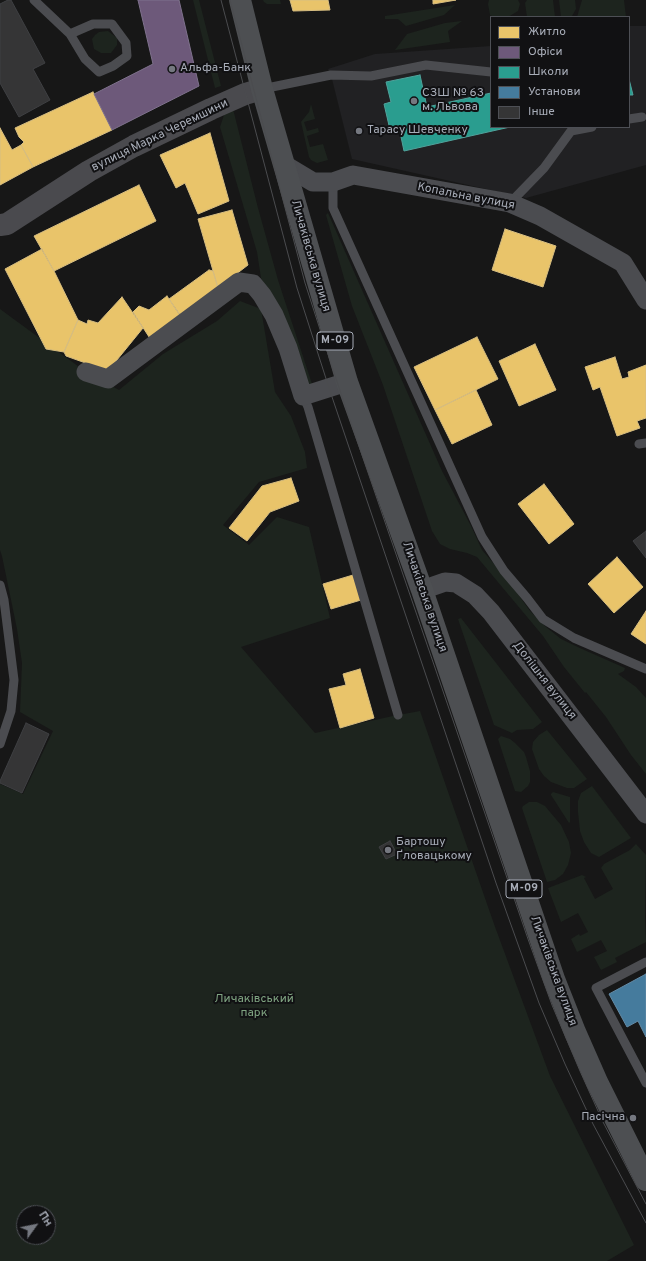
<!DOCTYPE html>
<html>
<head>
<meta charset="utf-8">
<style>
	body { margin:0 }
	#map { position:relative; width:646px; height:1261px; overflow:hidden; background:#171717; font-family:Overpass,sans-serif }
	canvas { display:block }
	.legend { position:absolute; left:490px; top:16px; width:140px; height:112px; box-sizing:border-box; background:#111113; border:1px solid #4d4f55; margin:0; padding:5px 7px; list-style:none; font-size:12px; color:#a8adb8 }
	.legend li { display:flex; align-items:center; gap:8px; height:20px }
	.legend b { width:20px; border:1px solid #4d4f55 }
	.north { position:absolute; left:16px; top:1205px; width:40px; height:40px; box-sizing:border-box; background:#111113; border:1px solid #4d4f55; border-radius:50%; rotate:57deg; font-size:11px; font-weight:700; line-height:16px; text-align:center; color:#a8adb8 }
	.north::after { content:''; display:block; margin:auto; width:14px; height:18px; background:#757880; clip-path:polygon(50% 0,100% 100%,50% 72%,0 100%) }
</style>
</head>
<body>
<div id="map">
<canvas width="646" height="1261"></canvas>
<ul class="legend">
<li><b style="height:11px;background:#e9c46a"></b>Житло</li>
<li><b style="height:11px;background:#6d597a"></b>Офіси</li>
<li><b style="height:11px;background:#2a9d8f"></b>Школи</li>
<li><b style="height:11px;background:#457b9d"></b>Установи</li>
<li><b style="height:11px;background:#353536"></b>Інше</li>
</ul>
<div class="north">Пн</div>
</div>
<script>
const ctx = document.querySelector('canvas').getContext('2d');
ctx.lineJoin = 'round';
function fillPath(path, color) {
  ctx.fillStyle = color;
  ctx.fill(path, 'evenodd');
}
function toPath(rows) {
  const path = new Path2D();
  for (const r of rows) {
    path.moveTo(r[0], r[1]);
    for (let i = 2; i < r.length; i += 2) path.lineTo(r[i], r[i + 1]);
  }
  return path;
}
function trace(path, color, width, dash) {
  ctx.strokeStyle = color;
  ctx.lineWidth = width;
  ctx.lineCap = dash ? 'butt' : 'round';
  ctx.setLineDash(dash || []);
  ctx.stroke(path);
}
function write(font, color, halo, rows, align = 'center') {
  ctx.font = font + ' Overpass,sans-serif';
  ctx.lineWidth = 4;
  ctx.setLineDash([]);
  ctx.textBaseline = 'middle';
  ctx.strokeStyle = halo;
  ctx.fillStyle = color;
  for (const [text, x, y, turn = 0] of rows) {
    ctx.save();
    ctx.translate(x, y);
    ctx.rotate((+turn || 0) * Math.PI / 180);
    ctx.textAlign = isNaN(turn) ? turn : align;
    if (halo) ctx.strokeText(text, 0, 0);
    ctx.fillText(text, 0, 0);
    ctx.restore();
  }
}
fillPath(toPath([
	[629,26,646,26,646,165,526,198,352,159,331,75,328,69,375,54,491,46,491,127,629,127]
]), '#212123');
fillPath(toPath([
	[193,0,199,0,221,86,215,88],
	[263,0,280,0,281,4,267,4,264,2],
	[489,0,518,0,520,4,518,11,508,17,494,17,490,15,488,4],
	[527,0,553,0,555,17,527,17,525,3],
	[559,0,575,0,576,9,572,16,561,17],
	[582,0,624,0,626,17,577,17],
	[455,5,444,15,406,26,398,19,385,19,385,16],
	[462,21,448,31,450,42,395,50,407,34,445,23],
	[108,31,117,38,117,45,111,53,101,53,94,49,92,39,95,35,99,32],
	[311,104,315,119,304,122,307,131,318,128,319,132,307,136,310,147,323,144,328,160,317,163,311,160,309,157,301,122,309,112],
	[233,109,258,208,278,280,313,387,306,384,261,278,257,252,220,127,225,112],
	[328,213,442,471,471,526,482,550,507,579,530,611,546,627,561,639,582,649,625,668,624,671,618,674,636,687,646,698,646,774,631,755,606,717,586,692,585,693,564,667,543,636,477,557,467,553,450,549,440,544,432,531,383,385,352,306,326,215],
	[240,301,261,309,275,392,291,416,305,452,307,468,259,482,223,525,249,545,277,517,309,527,330,618,241,647,315,733,393,716,420,711,494,924,550,1076,634,1245,607,1261,0,1261,0,784,23,794,53,731,20,712,22,663,17,629,2,556,0,550,0,309,86,372,119,390,163,354,217,321],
	[24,1213,48,1213,48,1237,24,1237],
	[461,618,542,722,533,729,517,730,512,733,494,725,458,619],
	[547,730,587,779,574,788,567,788,551,782,544,776,539,769,532,749,533,742,539,735],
	[501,736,510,739,515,743,524,752,526,757,530,771,530,782,528,786,521,792,515,791,498,739],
	[592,786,631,838,599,857,591,853,584,842,580,831,578,812,578,801,581,793],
	[553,792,570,797,570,822,569,823,551,795,551,794],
	[529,802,537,802,545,806,550,812,561,825,569,842,571,853,568,865,563,874,555,880,547,882,522,808,523,806],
	[636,844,646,855,645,917,646,942,615,958,617,962,601,970,594,957,607,951,601,940,577,952,571,939,579,934,580,936,588,932,578,913,561,922,548,888,582,875,586,877,584,878,595,899,613,889,601,868,604,864,630,850]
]), '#1d241e');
const homes = toPath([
	[290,0,328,0,330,10,293,11,290,0],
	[433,0,456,0,433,4,433,0],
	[93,92,112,130,33,167,21,145,24,142,19,137,15,128,93,92],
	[0,128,12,150,21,145,33,167,0,185,0,128],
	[210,133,229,201,198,214,185,183,176,188,160,155,210,133],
	[139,185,156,221,54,271,34,236,139,185],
	[232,210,248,265,218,288,198,219,232,210],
	[505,229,556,246,543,287,492,270,505,229],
	[42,249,54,271,78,320,64,352,46,349,5,269,42,249],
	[209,270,213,271,218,288,181,316,169,299,209,270],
	[167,296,181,317,151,340,133,312,139,306,149,310,167,296],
	[122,297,143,328,108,371,66,356,64,352,78,320,87,324,88,320,98,323,122,297],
	[477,337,498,379,435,410,414,367,477,337],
	[535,344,556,390,519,406,499,361,535,344],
	[615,357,622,379,629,377,628,372,646,365,646,418,637,421,640,428,617,436,600,387,593,390,585,367,615,357],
	[476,390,492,425,452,444,435,410,476,390],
	[291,478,299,501,270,512,247,541,229,528,262,486,291,478],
	[544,484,574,524,549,544,518,504,544,484],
	[617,557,643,587,614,613,588,584,617,557],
	[353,575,361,600,331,609,323,584,353,575],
	[646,611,646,644,631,634,646,611],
	[360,669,374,718,340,728,329,689,346,685,343,674,360,669]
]);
fillPath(homes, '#e9c46a');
trace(homes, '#d6bd81', 1);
const offices = toPath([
	[138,0,179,0,199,86,112,130,94,94,153,64,138,0]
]);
fillPath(offices, '#6d597a');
trace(offices, '#7f728d', 1);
const schools = toPath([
	[420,75,427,107,491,93,491,127,510,127,404,151,400,132,391,134,384,104,391,102,386,82,420,75],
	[629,79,633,95,629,95,629,79]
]);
fillPath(schools, '#2a9d8f');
trace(schools, '#50a29b', 1);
const public = toPath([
	[646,974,646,1037,638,1021,627,1027,609,994,646,974]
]);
fillPath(public, '#457b9d');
trace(public, '#638aa5', 1);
const building = toPath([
	[8,0,11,0,45,63,33,69,50,100,19,117,0,83,0,4,8,0],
	[646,531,646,558,633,541,646,531],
	[26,723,49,734,22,793,0,783,0,781,26,723],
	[390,841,397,854,386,859,379,847,390,841]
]);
fillPath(building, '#353536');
trace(building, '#3f4043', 1);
trace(toPath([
	[34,0,70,34,85,59,99,72,113,66,127,56,126,43,112,24,93,24,70,34],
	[262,89,331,75,371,76,426,65,491,72],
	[629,119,642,117],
	[333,182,333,208,482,537,504,571,527,598,543,619,574,638,646,669],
	[510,203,544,168,571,131,592,127],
	[303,396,308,407,398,715],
	[639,444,646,443],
	[0,585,4,600,14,680,11,711,0,744],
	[646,962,596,988,646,1083]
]), '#4b4c50', 9);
trace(toPath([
	[283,164,313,182,333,182,353,175,510,203,540,216,623,263,646,300],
	[86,372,108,379,239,282,253,284,262,295,274,315,288,348,303,396,347,382],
	[422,590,445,582,456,583,475,595,491,612,646,814]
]), '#4b4c50', 19);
trace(toPath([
	[0,225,7,224,89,171,134,146,211,109,245,94,262,89]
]), '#4a4a4e', 22);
trace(toPath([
	[240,0,262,89,347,382,422,590,554,979,575,1032,597,1082,646,1180]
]), '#4d4f52', 22);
trace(toPath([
	[221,0,297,288,329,388,496,883,539,1003,565,1064,593,1124,646,1223],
	[230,0,305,283,338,385,528,939,552,1005,580,1071,603,1122,646,1204]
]), '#4b4c4f', 1);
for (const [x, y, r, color] of [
	[172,69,4,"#757880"],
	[414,101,4,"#757880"],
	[359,131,4,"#757880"],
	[388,850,4,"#757880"],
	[633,1118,4,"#757880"]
]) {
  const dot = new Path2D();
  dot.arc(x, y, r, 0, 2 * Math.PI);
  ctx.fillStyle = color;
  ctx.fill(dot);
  trace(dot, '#111113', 1.5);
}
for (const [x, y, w] of [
	[335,341,36],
	[524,889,36]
]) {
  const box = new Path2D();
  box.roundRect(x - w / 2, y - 9, w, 18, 3);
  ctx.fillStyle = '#111113';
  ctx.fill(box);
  trace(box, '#a8adb8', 1);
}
write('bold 11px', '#a8adb8', null, [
	["М-09",335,341],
	["М-09",524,889]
]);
write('12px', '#a8adb8', '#111113', [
	["Альфа-Банк",180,69],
	["СЗШ № 63",422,94],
	["м. Львова",422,108],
	["Тарасу Шевченку",367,131],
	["Бартошу",396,843],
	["Ґловацькому",396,857],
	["Пасічна",625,1118,"right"]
], 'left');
write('12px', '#a8adb8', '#111113', [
	["вулиця Марка Черемшини",160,136,-26],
	["Копальна вулиця",466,197,11],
	["Личаківська вулиця",310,256,74],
	["Личаківська вулиця",424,597,71],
	["Долішня вулиця",544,681,52],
	["Личаківська вулиця",553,971,70]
]);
write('12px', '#7fa381', '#111113', [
	["Личаківський",254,1000],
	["парк",254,1014]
]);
</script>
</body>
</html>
